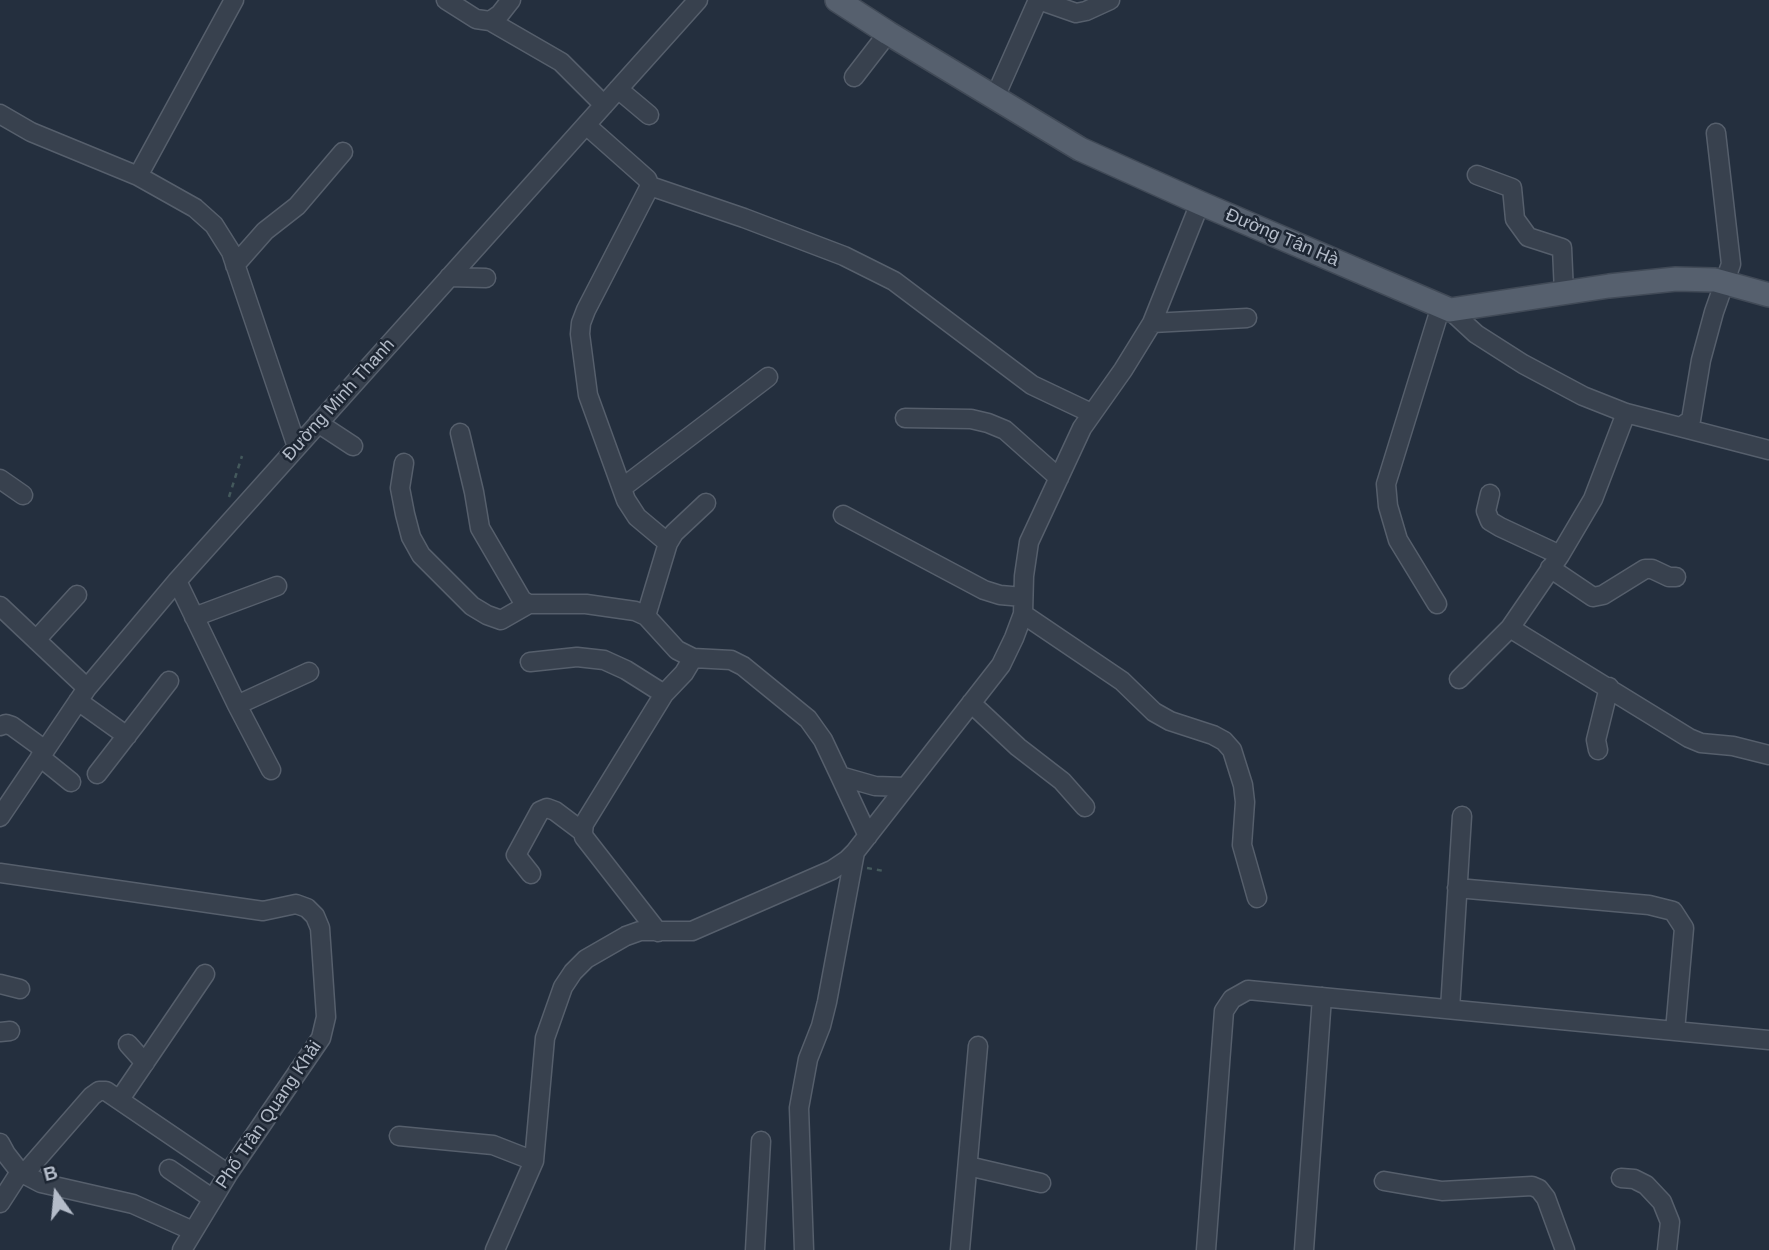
<!DOCTYPE html>
<html>
<head>
<meta charset="utf-8">
<style>
	body { margin:0 }
	#map { position:relative; width:1769px; height:1250px; overflow:hidden; background:#242f3e; font-family:Helvetica,sans-serif }
	canvas { display:block }
	.north { position:absolute; left:21px; top:1159px; width:70px; height:70px; -webkit-text-stroke:5px #1d2633; paint-order:stroke; rotate:345deg; font-size:19px; font-weight:700; line-height:28px; text-align:center; color:#b4bcc9 }
	.north::after { content:''; display:block; margin:auto; width:24px; height:32px; background:#b4bcc9; clip-path:polygon(50% 0,100% 100%,50% 72%,0 100%) }
</style>
</head>
<body>
<div id="map">
<canvas width="1769" height="1250"></canvas>
<div class="north">B</div>
</div>
<script>
const ctx = document.querySelector('canvas').getContext('2d');
ctx.lineJoin = 'round';
function toPath(rows) {
  const path = new Path2D();
  for (const r of rows) {
    path.moveTo(r[0], r[1]);
    for (let i = 2; i < r.length; i += 2) path.lineTo(r[i], r[i + 1]);
  }
  return path;
}
function trace(path, color, width, dash) {
  ctx.strokeStyle = color;
  ctx.lineWidth = width;
  ctx.lineCap = dash ? 'butt' : 'round';
  ctx.setLineDash(dash || []);
  ctx.stroke(path);
}
function write(font, color, halo, rows, align = 'center') {
  ctx.font = font + ' Helvetica,sans-serif';
  ctx.lineWidth = 5;
  ctx.setLineDash([]);
  ctx.textBaseline = 'middle';
  ctx.strokeStyle = halo;
  ctx.fillStyle = color;
  for (const [text, x, y, turn = 0] of rows) {
    ctx.save();
    ctx.translate(x, y);
    ctx.rotate((+turn || 0) * Math.PI / 180);
    ctx.textAlign = isNaN(turn) ? turn : align;
    if (halo) ctx.strokeText(text, 0, 0);
    ctx.fillText(text, 0, 0);
    ctx.restore();
  }
}
const minor = toPath([
	[446,0,476,19,490,21,561,62,604,105],
	[1039,0,1076,13,1086,11,1110,0],
	[490,21,500,14,511,0],
	[854,77,888,33],
	[618,89,649,115],
	[995,97,1038,0],
	[0,114,31,132,138,176,195,208,214,225,231,252,297,447],
	[586,125,647,179,650,186,744,218,844,256,894,281,1032,385,1091,413],
	[1477,175,1512,188,1515,219,1528,237,1562,248,1564,293],
	[138,176,234,0],
	[650,186,586,310,581,323,580,334,588,395,626,500,637,517,668,543],
	[235,265,265,231,297,206,343,152],
	[449,277,486,278],
	[1450,310,1476,334,1523,364,1583,396,1626,413,1769,450],
	[1152,323,1247,318],
	[905,418,971,419,988,423,1005,430,1059,478],
	[318,423,353,446],
	[1682,426,1691,420,1701,360,1714,312,1731,264,1716,133],
	[460,433,474,492,480,528,522,600,529,604,586,604,635,611,646,616,677,650,693,658,731,660,743,666,808,719,823,740,840,776,875,786,905,787],
	[404,463,400,488,405,514,411,537,421,555,472,606,487,615,501,620,529,604],
	[0,479,23,495],
	[622,488,768,377],
	[1490,494,1486,511,1490,521,1500,527,1560,555],
	[843,515,984,590,1000,595,1023,597],
	[1550,568,1593,597,1603,595,1645,569,1652,569,1669,577,1676,577],
	[177,581,237,705,271,770],
	[1437,604,1398,540,1388,506,1386,484,1441,306],
	[0,606,87,688],
	[1023,614,1122,681,1154,712,1170,721,1213,735,1224,741,1232,750,1243,785,1245,802,1242,845,1257,898],
	[646,616,668,543,674,533,706,503],
	[194,617,277,586],
	[1510,628,1689,738,1701,743,1733,746,1769,755],
	[36,640,77,595],
	[530,662,577,657,604,660,626,670,664,694],
	[1459,679,1510,628,1560,555,1593,499,1626,413],
	[78,701,127,736],
	[971,703,1018,747,1062,781,1085,807],
	[237,705,309,672],
	[0,726,6,724,12,726,45,750],
	[1598,750,1596,740,1609,687],
	[40,757,71,782],
	[97,774,169,681],
	[840,776,868,836],
	[0,817,87,688,177,581,698,0],
	[583,832,584,824,664,694,684,673,693,658],
	[0,873,263,911,296,904,307,908,315,916,320,928,326,1017,321,1038,228,1174,182,1250],
	[531,874,516,855,540,811,547,808,555,811,583,832,584,837,658,932],
	[1457,888,1649,905,1673,911,1684,928,1675,1031],
	[0,984,20,989],
	[1450,1009,1462,816],
	[0,1032,10,1031],
	[128,1044,145,1063],
	[120,1099,205,974],
	[399,1136,493,1145,534,1161],
	[0,1143,6,1154,20,1172,41,1183,133,1204,193,1231],
	[968,1166,1041,1183],
	[169,1169,213,1199],
	[24,1174,92,1096,99,1091,106,1091,228,1174],
	[1621,1178,1634,1179,1646,1185,1662,1202,1670,1222,1667,1250],
	[1384,1181,1442,1191,1532,1186,1539,1189,1546,1198,1565,1250],
	[0,1203,20,1172],
	[495,1250,534,1161,545,1038,563,987,573,972,586,959,626,936,640,931,692,931,832,870,847,860,855,852,1001,665,1014,638,1023,614,1024,576,1029,542,1082,428,1123,370,1152,323,1200,203],
	[755,1250,761,1141],
	[804,1250,799,1108,808,1059,821,1026,827,1002,855,852],
	[960,1250,978,1046],
	[1206,1250,1224,1011,1232,999,1248,990,1769,1040],
	[1304,1250,1322,997]
]);
const major = toPath([
	[837,0,888,33,1080,149,1200,203,1450,310,1609,286,1676,279,1715,280,1769,295]
]);
trace(minor, '#565f6c', 21);
trace(major, '#414a57', 26);
trace(toPath([
	[229,497,242,456],
	[867,868,884,871]
]), '#44595c', 2.5, [5, 5]);
trace(minor, '#38414e', 18);
trace(major, '#56606e', 23);
write('18px', '#b4bcc9', '#1d2633', [
	["Đường Tân Hà",1282,238,23],
	["Đường Minh Thanh",339,400,-48],
	["Phố Trần Quang Khải",269,1115,-56]
]);
</script>
</body>
</html>
